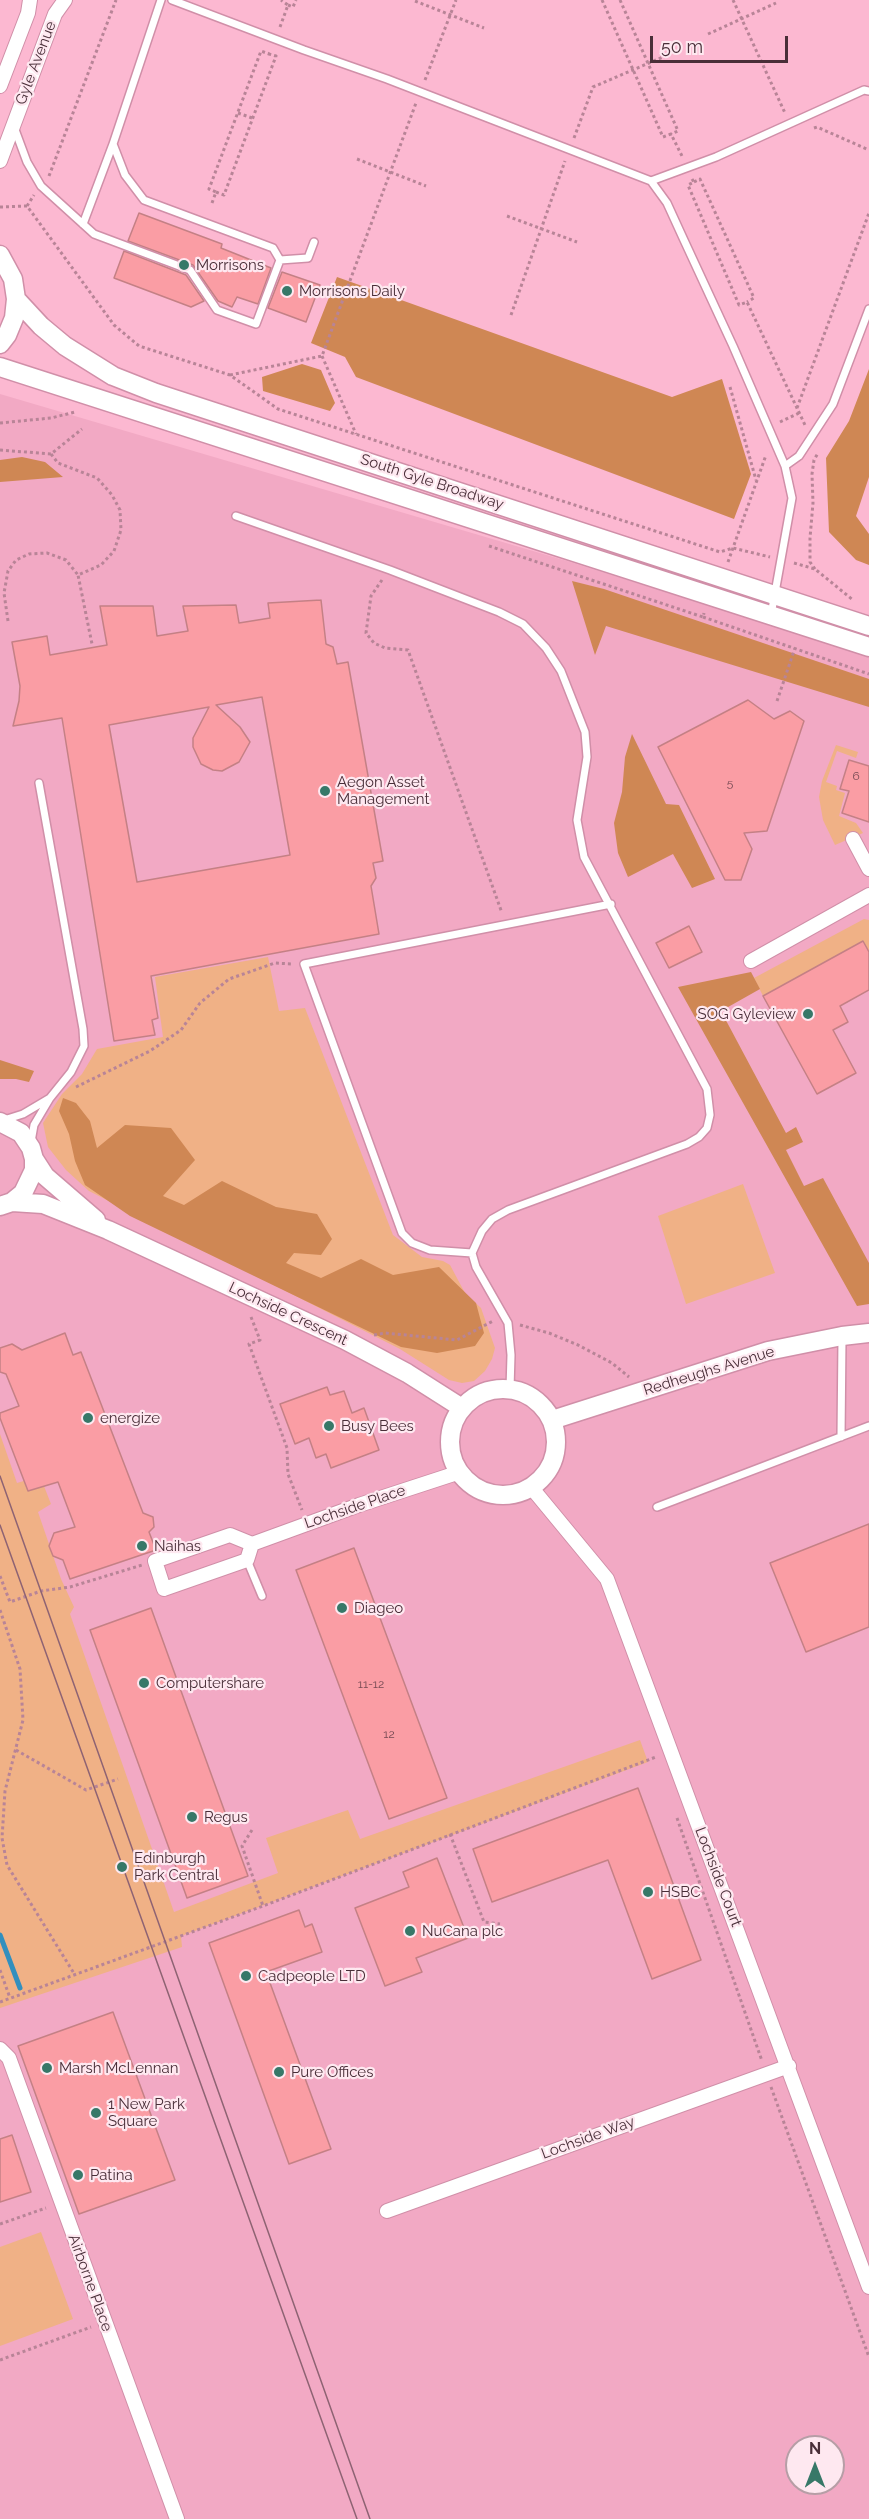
<!DOCTYPE html>
<html>
<head>
<meta charset="utf-8">
<style>
	body { margin:0 }
	#map { position:relative; width:869px; height:2519px; overflow:hidden; background:#fcb8d1; font-family:Raleway,sans-serif }
	canvas { display:block }
	.north { position:absolute; left:785px; top:2435px; width:60px; height:60px; box-sizing:border-box; background:#fee8f0; border:2px solid #b69ea6; border-radius:50%; rotate:0deg; font-size:16px; font-weight:700; line-height:24px; text-align:center; color:#492e38 }
	.north::after { content:''; display:block; margin:auto; width:21px; height:27px; background:#377868; clip-path:polygon(50% 0,100% 100%,50% 72%,0 100%) }
	.scale { position:absolute; left:650px; top:36px; width:138px; height:27px; box-sizing:border-box; border:3px solid #492e38; border-top:0; padding-left:8px; font-size:18px; line-height:21px; white-space:nowrap; color:#492e38; -webkit-text-stroke:4px #fee8f0; paint-order:stroke }
</style>
</head>
<body>
<div id="map">
<canvas width="869" height="2519"></canvas>
<div class="north">N</div>
<div class="scale">50 m</div>
</div>
<script>
const ctx = document.querySelector('canvas').getContext('2d');
ctx.lineJoin = 'round';
function fillPath(path, color) {
  ctx.fillStyle = color;
  ctx.fill(path, 'evenodd');
}
function toPath(rows) {
  const path = new Path2D();
  for (const r of rows) {
    if (r.length === 3) {
      path.moveTo(r[0] + r[2], r[1]);
      path.arc(r[0], r[1], r[2], 0, 2 * Math.PI);
      continue;
    }
    path.moveTo(r[0], r[1]);
    for (let i = 2; i < r.length; i += 2) path.lineTo(r[i], r[i + 1]);
  }
  return path;
}
function trace(path, color, width, dash) {
  ctx.strokeStyle = color;
  ctx.lineWidth = width;
  ctx.lineCap = dash ? 'butt' : 'round';
  ctx.setLineDash(dash || []);
  ctx.stroke(path);
}
function write(font, color, halo, rows, align = 'center') {
  ctx.font = font + ' Raleway,sans-serif';
  ctx.lineWidth = 4.5;
  ctx.setLineDash([]);
  ctx.textBaseline = 'middle';
  ctx.strokeStyle = halo;
  ctx.fillStyle = color;
  for (const [text, x, y, turn = 0] of rows) {
    ctx.save();
    ctx.translate(x, y);
    ctx.rotate((+turn || 0) * Math.PI / 180);
    ctx.textAlign = isNaN(turn) ? turn : align;
    if (halo) ctx.strokeText(text, 0, 0);
    ctx.fillText(text, 0, 0);
    ctx.restore();
  }
}
fillPath(toPath([
	[0,394,567,561,869,656,869,2519,0,2519],
	[797,2447,833,2447,833,2483,797,2483]
]), '#f2a9c4');
fillPath(toPath([
	[836,745,858,752,856,758,837,751,826,782,837,786,836,790,845,793,839,816,856,823,863,833,835,845,823,820,819,797,822,781],
	[864,919,869,920,869,952,863,941,763,996,754,978],
	[268,957,279,1011,305,1008,393,1235,422,1257,443,1261,450,1265,465,1293,481,1308,495,1348,492,1359,485,1371,474,1381,462,1383,449,1380,400,1349,89,1191,66,1170,48,1147,43,1123,62,1094,82,1074,97,1049,163,1037,155,977],
	[743,1184,775,1273,686,1304,658,1216],
	[0,1434,17,1483,40,1476,51,1504,38,1512,61,1579,74,1607,70,1614,174,1912,278,1873,266,1838,348,1810,360,1839,640,1740,648,1762,181,1936,182,1947,0,2008],
	[41,2232,73,2319,0,2346,0,2247]
]), '#f0b186');
fillPath(toPath([
	[337,277,672,397,722,379,751,474,734,519,356,377,345,357,311,343],
	[302,364,321,370,335,403,330,411,263,391,262,377],
	[869,369,869,477,856,516,869,534,869,565,856,560,829,532,826,458,849,421],
	[22,457,45,462,63,477,0,482,0,460],
	[572,581,604,589,869,679,869,707,606,626,595,655],
	[632,734,666,804,679,805,715,879,692,888,673,854,628,877,618,853,614,823,622,792,625,757],
	[751,972,760,989,721,1011,786,1133,796,1127,803,1142,786,1150,804,1186,823,1178,869,1263,869,1304,857,1306,678,987],
	[0,1060,34,1071,29,1082,16,1079,0,1079],
	[63,1098,76,1103,90,1121,97,1148,125,1125,171,1128,195,1160,163,1196,184,1205,222,1181,276,1207,317,1214,332,1239,321,1255,294,1253,286,1263,321,1278,361,1259,393,1275,439,1267,476,1303,484,1333,475,1346,437,1353,401,1347,130,1216,85,1185,75,1161,69,1134,59,1111]
]), '#cf8754');
trace(toPath([
	[0,1935,20,1988]
]), '#328fbe', 5);
const building = toPath([
	[139,213,222,244,221,248,271,268,258,304,237,297,232,307,218,301,193,265,128,241,139,213],
	[124,251,186,275,204,301,191,307,114,278,124,251],
	[282,272,320,285,306,322,268,308,282,272],
	[321,600,326,644,333,647,337,664,348,662,383,861,373,863,376,878,371,886,379,934,151,976,158,1018,152,1020,155,1035,114,1041,62,718,13,726,19,701,20,686,12,642,47,636,50,655,107,645,100,606,153,606,157,636,188,631,183,606,236,605,239,623,270,618,268,603,321,600],
	[262,697,290,855,137,882,109,725,209,707,193,738,193,747,201,764,213,770,222,771,239,762,250,742,240,727,216,705,262,697],
	[748,700,774,719,790,711,804,721,767,831,744,833,752,849,741,880,725,880,658,747,748,700],
	[849,760,869,766,869,822,842,813,849,791,840,789,849,760],
	[689,926,702,952,669,968,656,943,689,926],
	[863,941,869,952,869,990,840,1006,848,1022,833,1030,856,1073,817,1094,763,996,863,941],
	[65,1333,73,1355,81,1352,143,1513,153,1517,154,1527,149,1532,156,1550,70,1579,63,1560,53,1556,49,1546,54,1533,75,1527,58,1482,28,1491,0,1418,0,1413,19,1406,6,1374,0,1372,0,1348,12,1344,22,1350,65,1333],
	[327,1387,330,1395,344,1391,352,1413,364,1408,379,1450,331,1468,326,1454,316,1458,309,1438,295,1444,280,1404,327,1387],
	[869,1524,869,1627,806,1652,770,1563,869,1524],
	[354,1548,447,1798,389,1819,296,1570,354,1548],
	[151,1608,248,1876,187,1898,90,1630,151,1608],
	[638,1788,701,1960,652,1979,608,1860,492,1902,473,1849,638,1788],
	[437,1858,468,1938,416,1958,422,1972,385,1986,355,1908,409,1887,403,1872,437,1858],
	[299,1910,305,1927,312,1924,322,1952,266,1972,331,2149,289,2164,209,1943,299,1910],
	[113,2012,175,2180,79,2214,18,2046,113,2012],
	[12,2135,31,2192,0,2202,0,2139,12,2135]
]);
fillPath(building, '#fa9da4');
trace(building, '#c48085', 1.5);
const service = toPath([
	[172,0,304,50,387,79,651,181,667,203,683,238,733,346,785,466,792,498,771,615],
	[14,127,27,162,41,186,94,234,190,270,217,310,256,324,280,260,273,248,144,200,125,175,113,144,161,0],
	[651,181,716,157,864,90,869,91],
	[83,224,113,144],
	[280,260,308,258,314,242],
	[785,466,799,456,833,404,869,309],
	[236,516,390,570,499,612,523,624,546,648,561,671,585,732,587,757,577,820,584,857,707,1089,710,1115,707,1128,699,1137,687,1144,508,1210,492,1219,482,1231,472,1253,476,1267,508,1323,511,1355,510,1389],
	[4,1120,23,1114,50,1098],
	[31,1142,34,1125,50,1098,71,1072,84,1046,83,1029,39,783],
	[472,1253,430,1250,412,1243,402,1233,304,964,611,904],
	[841,1437,842,1339],
	[657,1507,869,1426],
	[247,1560,262,1596]
]);
const minor = toPath([
	[0,86,28,13,30,0],
	[0,161,55,14,65,0],
	[853,839,869,869],
	[751,961,869,895],
	[531,1487,607,1579,869,2287],
	[252,1544,230,1535,155,1561,164,1589,247,1560,252,1544,359,1505,460,1472],
	[0,2049,9,2058,177,2519],
	[387,2211,789,2066]
]);
const tertiary = toPath([
	[0,255,13,279,16,299,14,318,7,335,0,344],
	[16,299,41,326,65,346,113,376,156,393,869,626],
	[0,367,869,647],
	[0,1122,21,1133,31,1148,34,1159,34,1170,23,1193,12,1202,0,1206],
	[34,1159,45,1176,96,1220],
	[12,1202,43,1204,108,1230,345,1340,407,1373,462,1408],
	[503,1442,53],
	[552,1420,768,1351,842,1336,869,1333]
]);
trace(service, '#d08fa8', 10);
trace(minor, '#d08fa8', 16);
trace(tertiary, '#d08fa8', 21);
trace(toPath([
	[602,0,663,137,671,134,682,156],
	[620,0,678,131,671,134],
	[733,0,785,113],
	[415,1,484,28],
	[288,5,293,7,296,0],
	[280,27,288,5,281,0],
	[708,34,776,3],
	[425,80,456,0],
	[238,113,252,118],
	[814,128,817,127,869,150],
	[574,138,593,87,670,54],
	[357,159,426,186],
	[49,176,116,0],
	[692,179,694,182,688,185,739,305,747,302,805,425],
	[694,182,700,179,754,298,747,302],
	[216,192,224,195,276,56,269,54],
	[212,203,216,192,209,189,261,51,269,54,271,50],
	[27,206,34,195],
	[0,207,27,206,114,325,139,346,230,375,278,409,720,552,733,548,770,557],
	[507,216,577,242],
	[511,315,565,161],
	[322,356,356,434],
	[230,375,322,356,416,103],
	[730,387,756,480],
	[797,408,869,213],
	[780,422,799,413],
	[0,423,51,418,75,412],
	[0,450,51,454,82,429],
	[51,454,58,463,97,478,112,495,120,510,121,530,114,551,101,565,78,575,92,644],
	[489,546,703,617,704,613],
	[728,562,766,455],
	[794,563,815,569,853,600],
	[815,569,810,562,810,538,813,503,812,474,814,460,818,453],
	[382,580,371,596,366,633,374,643,385,648,408,650,502,913],
	[703,617,869,674],
	[8,621,4,593,8,571,16,560,29,554,47,553,66,560,78,575],
	[777,701,795,648],
	[76,1087,150,1051,181,1030,200,1003,229,979,275,963,293,964],
	[251,1317,260,1340,249,1344,287,1448,288,1474,302,1510],
	[520,1325,549,1333,578,1345,612,1363,629,1377],
	[374,1335,385,1333,457,1340,493,1321],
	[0,1576,10,1602,41,1591,70,1587,142,1565],
	[0,1610,20,1669,23,1720,5,1791,2,1838,7,1865,75,1975],
	[16,1750,86,1790,118,1779],
	[677,1818,762,2061],
	[252,1830,242,1846,263,1906],
	[450,1834,484,1922,500,1924],
	[0,1970,10,1998],
	[0,2002,263,1906,656,1757],
	[771,2087,869,2357],
	[0,2224,46,2208],
	[0,2360,91,2327]
]), '#b88497', 3, [3, 3]);
trace(service, '#fff', 7);
trace(minor, '#fff', 14);
trace(tertiary, '#fff', 18);
trace(toPath([
	[0,1476,370,2519],
	[0,1525,357,2519]
]), '#8e6373', 1.5);
for (const [x, y, r, color] of [
	[184,265,6,"#377868"],
	[287,291,6,"#377868"],
	[325,791,6,"#377868"],
	[808,1014,6,"#377868"],
	[88,1418,6,"#377868"],
	[329,1426,6,"#377868"],
	[142,1546,6,"#377868"],
	[342,1608,6,"#377868"],
	[144,1683,6,"#377868"],
	[192,1817,6,"#377868"],
	[122,1867,6,"#377868"],
	[648,1892,6,"#377868"],
	[410,1931,6,"#377868"],
	[246,1976,6,"#377868"],
	[47,2068,6,"#377868"],
	[279,2072,6,"#377868"],
	[96,2113,6,"#377868"],
	[78,2175,6,"#377868"]
]) {
  const dot = new Path2D();
  dot.arc(x, y, r, 0, 2 * Math.PI);
  ctx.fillStyle = color;
  ctx.fill(dot);
  trace(dot, '#fee8f0', 2);
}
write('12px', '#754a53', null, [
	["6",856,776],
	["5",730,783],
	["11-12",371,1684],
	["12",389,1734]
]);
write('15px', '#492e38', '#fee8f0', [
	["Gyle Avenue",36,63,-69],
	["South Gyle Broadway",432,482,18],
	["Lochside Crescent",288,1314,25],
	["Redheughs Avenue",709,1371,-17],
	["Lochside Place",355,1507,-19],
	["Lochside Court",718,1877,69],
	["Lochside Way",588,2138,-20],
	["Airborne Place",90,2283,70]
]);
write('15px', '#492e38', '#fee8f0', [
	["Morrisons",196,265],
	["Morrisons Daily",299,291],
	["Aegon Asset",337,782],
	["Management",337,799],
	["SOG Gyleview",796,1014,"right"],
	["energize",100,1418],
	["Busy Bees",341,1426],
	["Naihas",154,1546],
	["Diageo",354,1608],
	["Computershare",156,1683],
	["Regus",204,1817],
	["Edinburgh",134,1858],
	["Park Central",134,1875],
	["HSBC",660,1892],
	["NuCana plc",422,1931],
	["Cadpeople LTD",258,1976],
	["Marsh McLennan",59,2068],
	["Pure Offices",291,2072],
	["1 New Park",108,2104],
	["Square",108,2121],
	["Patina",90,2175]
], 'left');
</script>
</body>
</html>
